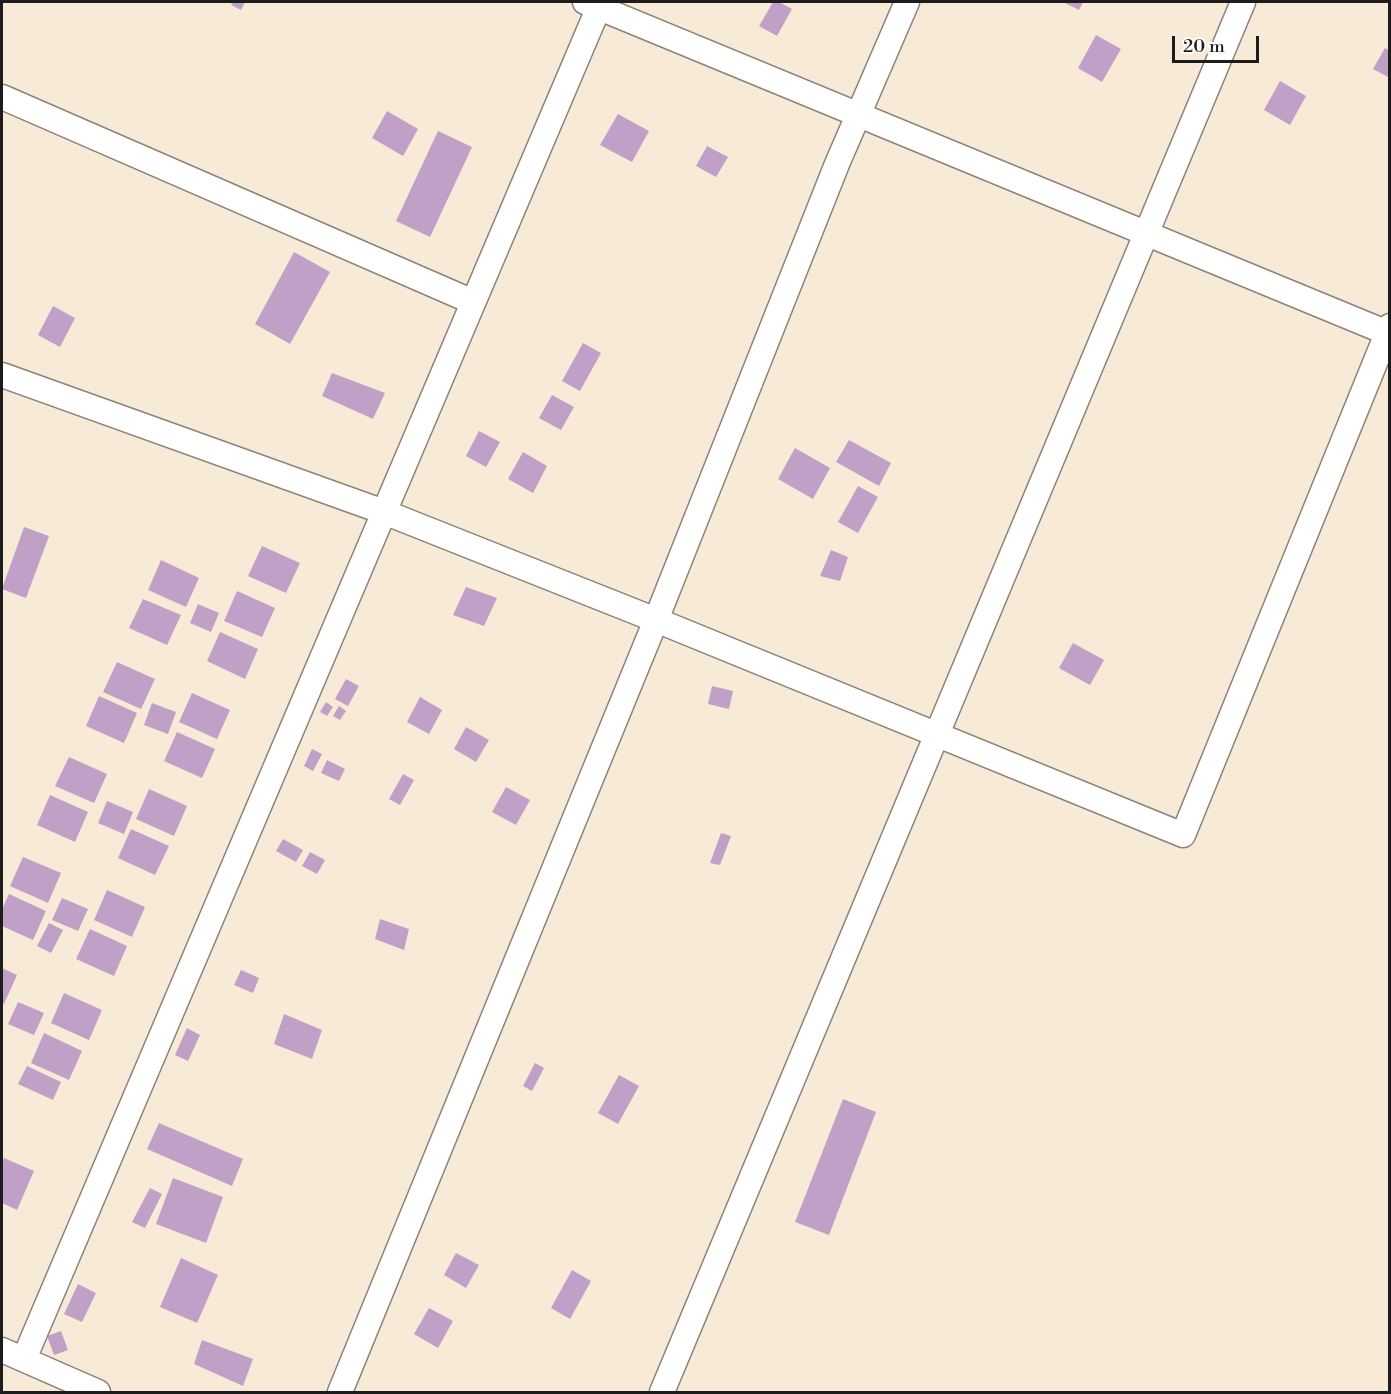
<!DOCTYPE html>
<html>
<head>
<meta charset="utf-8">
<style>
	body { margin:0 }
	#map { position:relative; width:1391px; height:1394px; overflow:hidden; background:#f7ead6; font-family:"Libre Bodoni",serif }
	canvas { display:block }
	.frame { position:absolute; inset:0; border:3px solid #1c1c1c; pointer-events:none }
	.scale { position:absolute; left:1172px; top:36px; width:87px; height:27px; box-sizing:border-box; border:3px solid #1c1c1c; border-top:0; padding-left:8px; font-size:18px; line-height:21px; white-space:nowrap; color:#1c1c1c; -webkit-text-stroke:4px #fdfcf7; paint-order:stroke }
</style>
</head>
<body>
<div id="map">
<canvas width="1391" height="1394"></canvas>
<div class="frame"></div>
<div class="scale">20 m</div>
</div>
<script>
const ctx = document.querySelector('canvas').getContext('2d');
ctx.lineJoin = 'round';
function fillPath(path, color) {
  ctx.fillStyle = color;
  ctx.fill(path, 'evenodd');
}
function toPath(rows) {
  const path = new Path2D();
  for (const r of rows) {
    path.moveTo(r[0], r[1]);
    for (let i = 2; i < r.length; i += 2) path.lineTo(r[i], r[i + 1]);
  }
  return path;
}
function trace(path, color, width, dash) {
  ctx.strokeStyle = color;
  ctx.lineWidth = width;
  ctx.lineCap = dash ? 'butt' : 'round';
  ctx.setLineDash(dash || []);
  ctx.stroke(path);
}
fillPath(toPath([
	[233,2,245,2,241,10,231,5],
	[773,2,779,2,792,9,777,36,759,26],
	[1063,2,1083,2,1079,10],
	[1096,35,1121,49,1102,82,1078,68],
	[1385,48,1390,51,1390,78,1373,69],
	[1280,81,1306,96,1290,125,1264,110],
	[387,111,418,129,403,156,372,138],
	[618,114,649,131,632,162,600,145],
	[438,131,472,147,430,237,396,221],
	[707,146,728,157,716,177,696,166],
	[294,252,330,272,290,344,255,324],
	[53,306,75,318,60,347,38,335],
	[583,343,601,353,580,391,562,381],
	[332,373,385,393,373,419,322,396],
	[552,395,574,407,561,430,539,418],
	[479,431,500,442,486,467,466,456],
	[849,440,891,463,879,486,836,462],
	[795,448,830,468,813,499,778,479],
	[523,452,547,466,533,493,508,479],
	[858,486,878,497,858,533,838,522],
	[24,527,49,536,26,598,2,589],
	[262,546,300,563,286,593,248,576],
	[831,550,848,557,840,581,820,576],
	[161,560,199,578,186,607,148,590],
	[466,587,497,598,484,626,453,615],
	[237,591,275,608,262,637,224,621],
	[143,599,181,615,167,645,129,628],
	[198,604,219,613,211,632,190,623],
	[220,632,258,649,245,679,207,661],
	[1073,643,1104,660,1090,685,1059,668],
	[117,662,155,679,141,709,103,692],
	[346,679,359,686,348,706,335,699],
	[712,686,733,691,729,709,708,704],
	[192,693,230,710,217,739,179,722],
	[99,696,137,713,124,743,86,726],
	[420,697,442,710,429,734,407,722],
	[326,702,333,707,327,716,320,712],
	[152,703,176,712,168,734,144,725],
	[339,706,346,711,340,720,333,716],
	[466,727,489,740,476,762,454,749],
	[177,732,215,749,202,778,164,761],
	[312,749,322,754,313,771,304,766],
	[69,757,107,774,94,803,55,786],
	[327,760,345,769,339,781,321,773],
	[403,774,414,780,400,805,389,799],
	[506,787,530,800,516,825,492,812],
	[149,789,187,806,174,836,136,819],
	[50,795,88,812,75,842,37,825],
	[107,801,133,812,124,834,98,823],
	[131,829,169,846,155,875,118,858],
	[721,833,731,836,720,865,710,863],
	[283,839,303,850,296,862,276,851],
	[310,852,325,860,317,874,302,866],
	[23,857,61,873,48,903,10,886],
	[107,890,145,907,132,937,94,920],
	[9,894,46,911,33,940,2,926,2,909],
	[62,898,88,909,78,931,52,920],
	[380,919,409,929,404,950,375,939],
	[49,923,63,930,51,953,37,946],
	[90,929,127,946,114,976,76,959],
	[2,968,17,975,4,1004,2,1003],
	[241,970,259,978,253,993,234,985],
	[64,993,102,1010,89,1040,51,1023],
	[18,1002,44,1013,34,1035,8,1024],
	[284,1014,322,1030,312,1059,274,1044],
	[187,1028,200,1035,188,1061,175,1055],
	[44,1033,82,1051,69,1080,31,1063],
	[535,1063,544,1068,532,1091,523,1086],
	[27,1066,61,1082,53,1100,18,1084],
	[619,1075,639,1086,618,1124,598,1113],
	[843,1099,876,1112,829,1235,795,1222],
	[159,1123,243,1159,232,1186,147,1149],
	[4,1158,34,1171,17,1210,2,1203,2,1165],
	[173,1178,223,1197,206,1243,156,1224],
	[150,1188,162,1194,145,1228,132,1222],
	[456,1253,479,1265,466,1288,444,1275],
	[181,1258,218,1275,197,1323,160,1307],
	[572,1270,591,1281,570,1319,551,1308],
	[78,1284,96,1293,82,1322,64,1314],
	[429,1308,453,1321,438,1348,414,1334],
	[61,1331,68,1350,54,1355,47,1336],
	[202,1340,253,1359,243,1386,194,1364]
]), '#c1a0c7');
const minor = toPath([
	[585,2,1390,334],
	[2,97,473,302],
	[2,375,384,512,656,620,1183,835,1390,326],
	[2,1350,98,1392],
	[24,1359,601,2],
	[340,1392,656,620,837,164,907,2],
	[662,1392,1243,2]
]);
trace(minor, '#8a8379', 27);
trace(minor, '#fff', 24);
</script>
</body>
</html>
